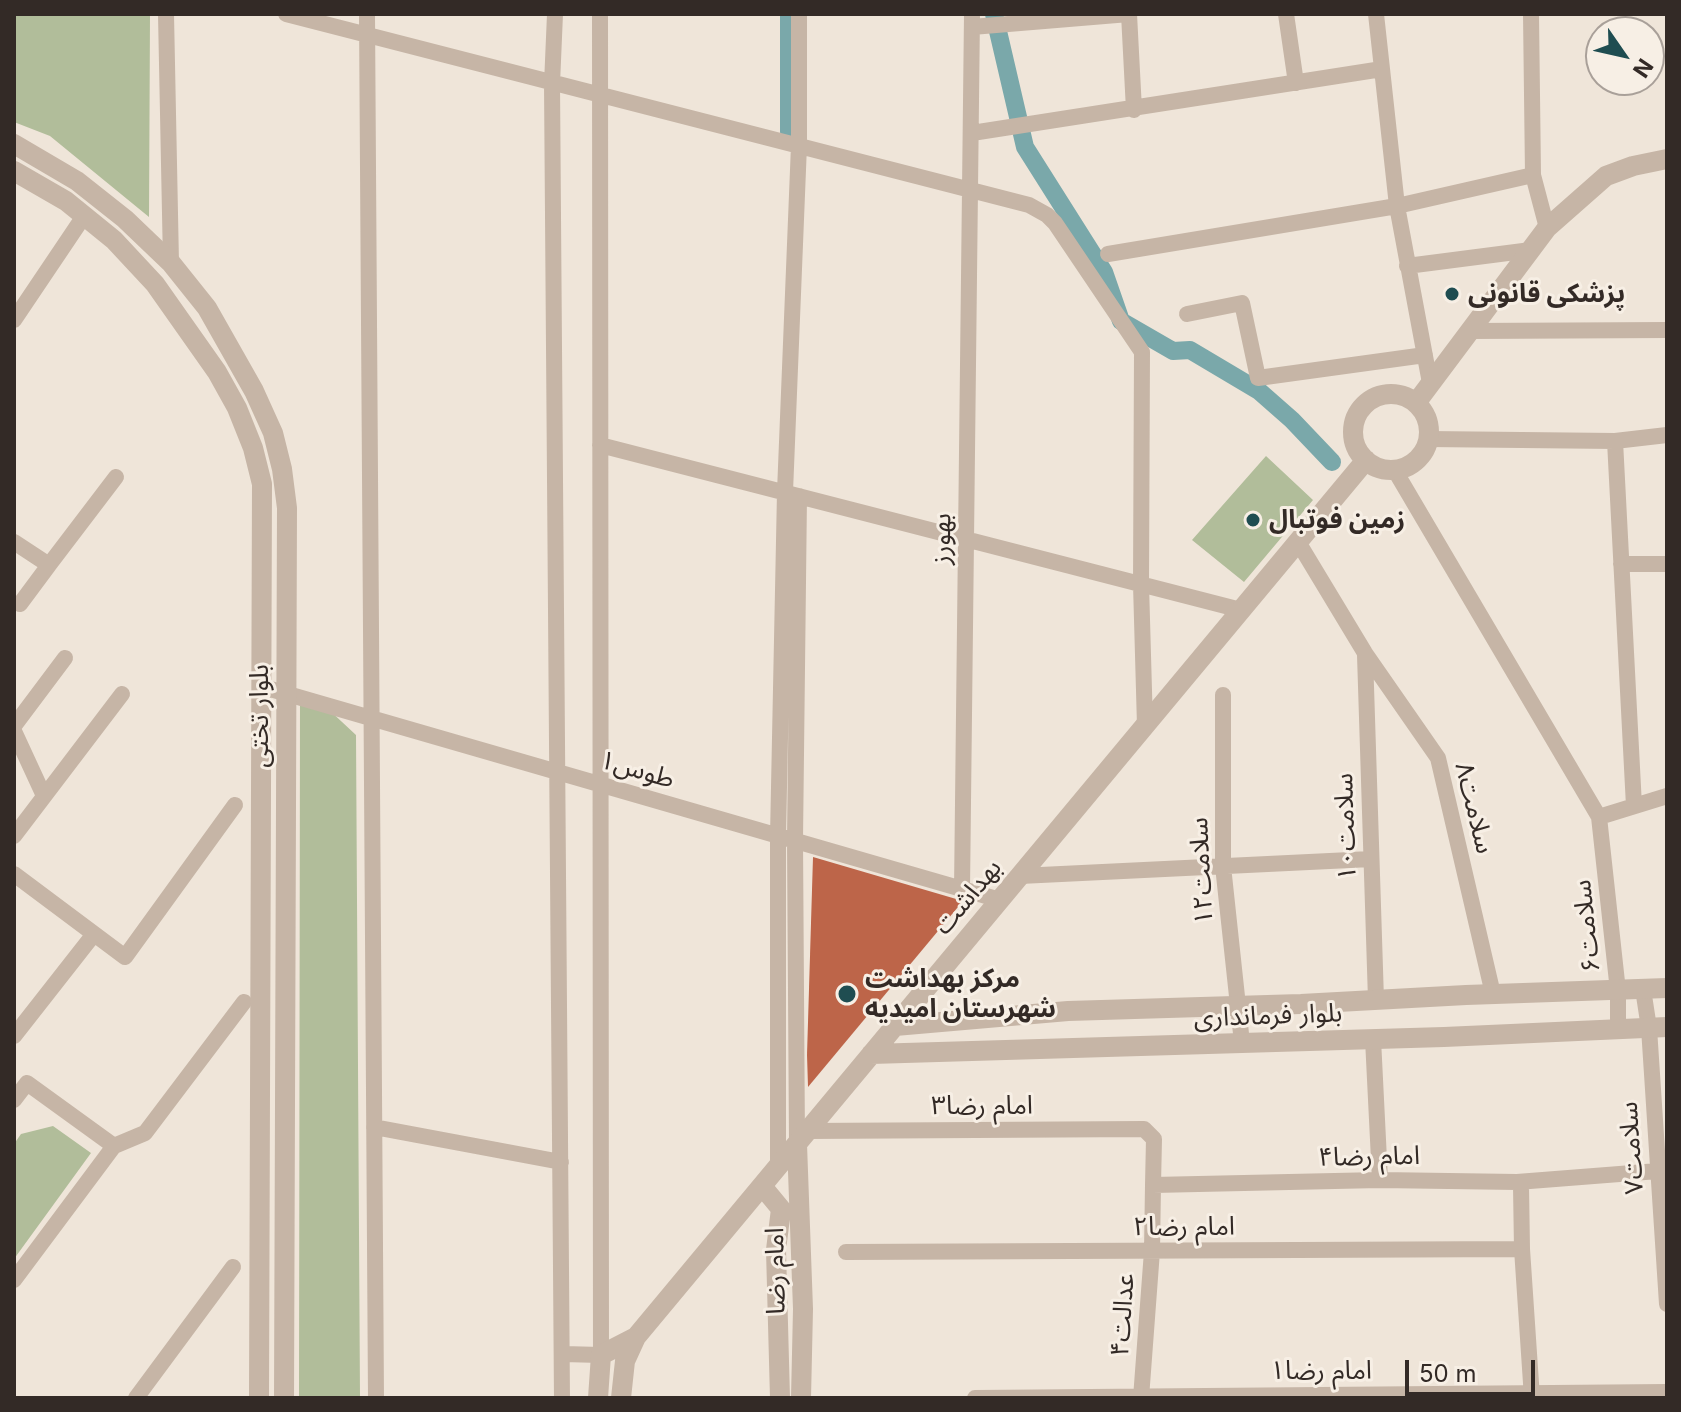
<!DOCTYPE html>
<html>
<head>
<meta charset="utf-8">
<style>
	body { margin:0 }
	#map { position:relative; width:1681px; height:1412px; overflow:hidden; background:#efe5d9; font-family:Inter,sans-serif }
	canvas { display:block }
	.frame { position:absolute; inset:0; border:16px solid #332a26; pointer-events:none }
	.north { position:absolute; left:1585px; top:16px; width:80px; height:80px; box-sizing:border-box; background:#f7efe5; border:2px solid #a9a099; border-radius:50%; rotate:124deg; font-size:22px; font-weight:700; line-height:32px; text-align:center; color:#332a26 }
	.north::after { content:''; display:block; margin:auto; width:28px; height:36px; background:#1f4d51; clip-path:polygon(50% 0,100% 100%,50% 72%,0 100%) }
	.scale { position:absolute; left:1405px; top:1360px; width:130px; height:36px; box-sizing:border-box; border:4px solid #332a26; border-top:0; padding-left:10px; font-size:24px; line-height:28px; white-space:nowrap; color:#332a26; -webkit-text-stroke:6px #f7efe5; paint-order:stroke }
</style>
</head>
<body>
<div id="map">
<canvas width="1681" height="1412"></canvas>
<div class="frame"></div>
<div class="north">N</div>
<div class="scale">50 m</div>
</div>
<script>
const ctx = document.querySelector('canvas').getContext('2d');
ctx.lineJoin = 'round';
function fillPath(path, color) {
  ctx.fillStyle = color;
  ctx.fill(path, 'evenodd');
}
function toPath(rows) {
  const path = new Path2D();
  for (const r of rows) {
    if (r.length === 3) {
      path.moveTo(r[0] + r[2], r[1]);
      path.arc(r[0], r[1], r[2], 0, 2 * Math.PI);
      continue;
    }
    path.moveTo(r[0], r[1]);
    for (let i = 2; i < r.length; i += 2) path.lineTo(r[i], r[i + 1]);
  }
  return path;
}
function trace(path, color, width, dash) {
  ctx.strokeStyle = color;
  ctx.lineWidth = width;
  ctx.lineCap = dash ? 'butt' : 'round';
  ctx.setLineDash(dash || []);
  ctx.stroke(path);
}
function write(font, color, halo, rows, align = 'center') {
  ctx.font = font + ' Inter,"Noto Sans Arabic",sans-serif';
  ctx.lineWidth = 6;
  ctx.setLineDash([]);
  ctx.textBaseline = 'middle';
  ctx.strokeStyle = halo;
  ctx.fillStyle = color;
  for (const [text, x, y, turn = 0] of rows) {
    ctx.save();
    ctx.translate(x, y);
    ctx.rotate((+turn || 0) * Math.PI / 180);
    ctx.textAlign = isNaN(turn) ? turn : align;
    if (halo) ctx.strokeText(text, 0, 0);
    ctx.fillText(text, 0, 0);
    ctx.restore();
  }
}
fillPath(toPath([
	[14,14,150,14,149,217,50,136,14,122],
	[1266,456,1313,500,1244,582,1192,540],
	[300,699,327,708,356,735,360,1398,299,1398],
	[53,1126,91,1153,14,1259,14,1144,21,1134]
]), '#b1bd9a');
trace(toPath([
	[789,14,789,132],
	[994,14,1025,147,1104,272,1121,321,1173,351,1190,350,1259,391,1292,420,1332,462]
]), '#7aa8aa', 18);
fillPath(toPath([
	[813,857,963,901,808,1087,807,1055]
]), '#bd6549');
trace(toPath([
	[166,14,171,263],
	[286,14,1029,205,1047,215,1055,223,1142,352,1141,584,1145,726],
	[367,14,376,1398],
	[555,14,552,84,562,1398],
	[1129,14,1134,110],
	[1286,14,1296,83],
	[1376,14,1397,206,1430,383],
	[1531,14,1533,175,1547,228],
	[972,27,1129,14],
	[972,133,1382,69],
	[1108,254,1397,206,1533,175],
	[1407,266,1531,250],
	[1187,314,1242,303,1258,378,1425,355],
	[14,320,84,216],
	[1470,331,1667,330],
	[1428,439,1615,441,1667,435],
	[1615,441,1634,806],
	[600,445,1241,610],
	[1394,469,1599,817,1618,991,1618,1031],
	[14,542,49,565,116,477],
	[1298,542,1365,653,1438,758,1493,994],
	[1621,564,1667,564],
	[20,604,49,565],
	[1365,655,1376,1000],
	[260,686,1000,900],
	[1223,695,1223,866,1242,1043],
	[14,726,65,658],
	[14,731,44,796],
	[1599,817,1667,796],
	[14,836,122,694],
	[14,874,125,957,235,805],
	[1020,876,1371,859],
	[962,889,972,14],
	[1643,989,1649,1028,1667,1304],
	[14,1036,94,934],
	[1373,1039,1380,1180],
	[14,1100,27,1083,114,1146],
	[374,1127,561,1162],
	[807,1131,1144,1129,1154,1139,1153,1185,1152,1251,1141,1398],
	[797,1144,795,840,799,496],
	[778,1166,778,836,785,492,799,145,799,14],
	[1517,1182,1658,1171],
	[1153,1185,1380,1180,1517,1182,1521,1186,1522,1249,1532,1398],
	[846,1252,1522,1249],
	[14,1280,114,1146,145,1133,244,1002],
	[563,1354,601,1355,600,14],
	[136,1398,233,1267],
	[975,1398,1667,1392]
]), '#c6b5a6', 16);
trace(toPath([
	[14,144,77,181,125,219,171,263,207,308,254,391,273,433,282,469,287,508,284,1398],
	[14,171,66,201,114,240,155,284,217,372,237,408,253,448,262,484,259,1398],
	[1391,432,38],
	[1416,403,1547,228,1606,176,1633,166,1667,159],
	[895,1026,1068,1011,1301,1004,1466,995,1667,988],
	[871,1054,1444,1037,1667,1027],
	[797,1144,803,1309,801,1398],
	[762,1186,781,1209,776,1250,780,1398],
	[598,1398,601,1355,636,1337,1366,460],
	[621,1398,625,1361,636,1337]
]), '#c6b5a6', 20);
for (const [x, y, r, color] of [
	[1452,294,8,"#1f4d51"],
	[1253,520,8,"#1f4d51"],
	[847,994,10,"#1f4d51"]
]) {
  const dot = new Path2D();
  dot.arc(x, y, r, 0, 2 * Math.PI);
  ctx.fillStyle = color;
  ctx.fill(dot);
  trace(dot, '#f7efe5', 3);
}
write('bold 26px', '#332a26', '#f7efe5', [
	["پزشکی قانونی",1468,294],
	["زمین فوتبال",1269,520],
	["مرکز بهداشت",865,979],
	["شهرستان امیدیه",865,1009]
], 'left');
write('26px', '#332a26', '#f7efe5', [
	["بهورز",942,539,-89],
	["بلوار تختی",260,716,-90],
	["طوس۱",637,770,16],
	["سلامت۸",1474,808,76],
	["سلامت۱۰",1346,827,-92],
	["سلامت۱۲",1202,871,-93],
	["بهداشت",968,897,-50],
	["سلامت۶",1587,926,-96],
	["بلوار فرمانداری",1268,1016,-2],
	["امام رضا۳",982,1106],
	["سلامت۷",1632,1148,-94],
	["امام رضا۴",1369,1157,-1],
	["امام رضا۲",1184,1227],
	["امام رضا",776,1271,-91],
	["عدالت۴",1123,1315,-86],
	["امام رضا۱",1321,1371]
]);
</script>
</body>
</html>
